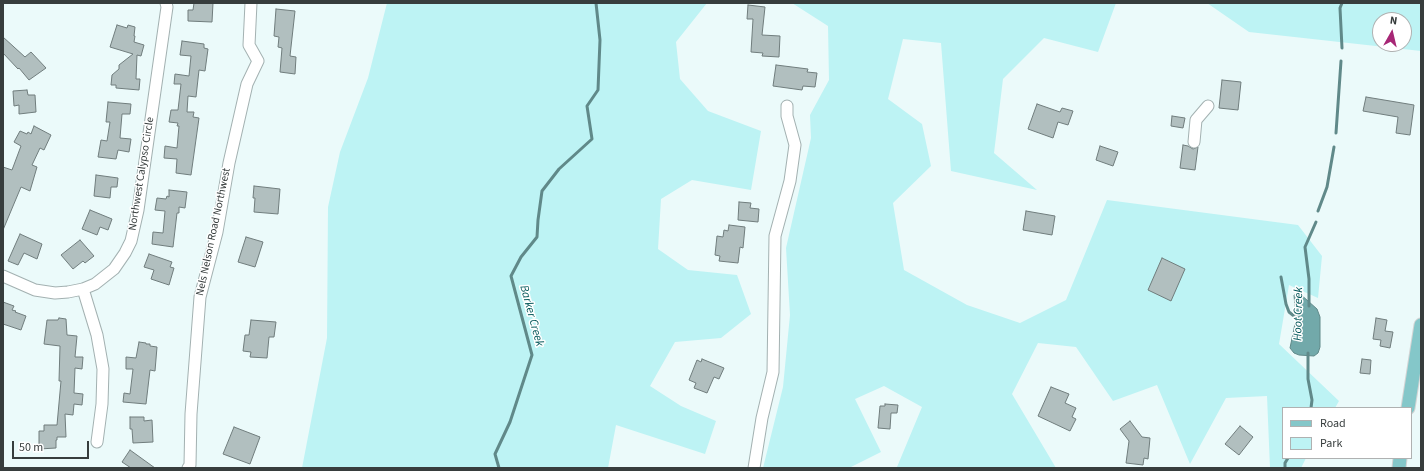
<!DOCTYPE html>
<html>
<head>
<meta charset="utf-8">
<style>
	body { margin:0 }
	#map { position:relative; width:1424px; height:471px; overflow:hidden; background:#ebfafa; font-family:"Source Sans 3",sans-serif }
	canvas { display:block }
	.frame { position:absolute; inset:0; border:4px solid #373d3d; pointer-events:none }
	.legend { position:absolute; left:1282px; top:407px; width:130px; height:52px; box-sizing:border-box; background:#fff; border:1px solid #afb1b1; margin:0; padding:5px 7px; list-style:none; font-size:12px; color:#373d3d }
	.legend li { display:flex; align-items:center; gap:8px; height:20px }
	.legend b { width:20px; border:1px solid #afb1b1 }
	.north { position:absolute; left:1372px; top:12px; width:40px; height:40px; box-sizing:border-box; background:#fff; border:1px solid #afb1b1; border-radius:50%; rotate:8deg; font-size:11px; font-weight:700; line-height:16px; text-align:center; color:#373d3d }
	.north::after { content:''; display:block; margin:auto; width:14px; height:18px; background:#a72776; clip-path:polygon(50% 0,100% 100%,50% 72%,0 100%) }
	.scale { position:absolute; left:12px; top:441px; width:77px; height:18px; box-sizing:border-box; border:2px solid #373d3d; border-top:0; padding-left:5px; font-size:12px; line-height:14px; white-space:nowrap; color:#373d3d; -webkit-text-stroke:3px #fff; paint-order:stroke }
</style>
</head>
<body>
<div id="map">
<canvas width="1424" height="471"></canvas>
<div class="frame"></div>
<ul class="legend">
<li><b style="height:5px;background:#84c7c9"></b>Road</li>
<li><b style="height:11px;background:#bdf3f4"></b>Park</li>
</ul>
<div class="north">N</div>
<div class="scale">50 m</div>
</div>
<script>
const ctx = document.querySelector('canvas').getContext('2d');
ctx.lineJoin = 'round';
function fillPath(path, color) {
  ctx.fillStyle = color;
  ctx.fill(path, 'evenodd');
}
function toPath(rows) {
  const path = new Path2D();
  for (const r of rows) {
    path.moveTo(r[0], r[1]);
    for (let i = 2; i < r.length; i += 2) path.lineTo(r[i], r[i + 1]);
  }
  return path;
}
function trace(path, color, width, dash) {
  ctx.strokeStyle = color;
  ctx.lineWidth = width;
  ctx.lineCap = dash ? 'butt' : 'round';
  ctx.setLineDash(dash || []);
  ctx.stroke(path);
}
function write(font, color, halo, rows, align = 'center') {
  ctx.font = font + ' "Source Sans 3",sans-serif';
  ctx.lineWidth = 3;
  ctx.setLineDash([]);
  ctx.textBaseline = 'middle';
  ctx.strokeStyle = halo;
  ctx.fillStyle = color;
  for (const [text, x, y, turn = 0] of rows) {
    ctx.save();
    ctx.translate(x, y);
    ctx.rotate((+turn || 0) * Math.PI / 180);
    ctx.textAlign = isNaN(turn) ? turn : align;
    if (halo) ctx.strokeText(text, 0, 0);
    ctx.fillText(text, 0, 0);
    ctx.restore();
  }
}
fillPath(toPath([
	[387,3,707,3,676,42,680,79,708,111,761,131,751,190,692,180,661,199,658,249,688,270,737,275,751,314,721,338,675,342,650,386,681,406,716,421,705,454,616,425,608,468,302,468,327,338,328,207,340,152,368,78],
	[792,3,1116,3,1098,52,1044,38,1003,79,994,153,1037,190,951,171,941,43,903,39,888,99,922,124,931,166,893,203,904,270,967,305,1020,323,1066,300,1107,200,1298,225,1322,256,1318,298,1289,285,1279,344,1339,401,1335,408,1283,408,1283,458,1306,458,1301,468,1270,468,1267,396,1226,398,1190,464,1157,385,1113,401,1076,347,1038,343,1012,394,1056,468,897,467,922,407,884,386,855,399,881,452,849,468,763,468,783,387,790,315,786,248,811,138,810,115,829,80,828,26],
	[1207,3,1421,3,1421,51,1249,32],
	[1380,20,1404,20,1404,44,1380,44]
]), '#bdf3f4');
const water = toPath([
	[1299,293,1317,309,1320,317,1320,347,1318,353,1314,356,1299,355,1294,353,1290,348,1296,319,1294,295,1299,293]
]);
fillPath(water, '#72a9aa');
trace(water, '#608989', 1);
trace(toPath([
	[1342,3,1340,8,1342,48],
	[1336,133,1341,61],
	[1318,211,1327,187,1334,147],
	[1281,277,1286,304,1289,312,1299,320],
	[1309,306,1309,279,1305,247,1316,222],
	[1308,353,1308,379,1312,400,1311,408],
	[499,468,495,454,510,422,532,355,511,276,521,257,537,237,538,220,542,191,559,169,592,139,587,106,598,90,600,40,596,3],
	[1285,468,1285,463,1288,458]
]), '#608989', 3);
const building = toPath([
	[194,3,213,3,212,22,188,21,188,10,193,10,194,3],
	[748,5,765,7,762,35,780,36,779,57,762,56,763,53,751,52,753,19,747,19,748,5],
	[276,9,295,11,290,56,296,57,295,74,280,72,282,48,278,47,279,37,274,36,276,9],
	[117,25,127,28,128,25,135,27,134,36,135,36,134,42,144,45,141,56,137,55,136,79,140,79,139,90,116,88,116,85,111,85,112,75,119,69,119,65,133,54,110,47,117,25],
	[3,37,25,57,31,52,46,68,29,80,19,68,18,69,3,53,3,37],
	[182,41,204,44,204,48,208,49,205,71,199,70,196,97,188,96,187,112,194,112,193,117,199,118,191,175,176,173,177,159,164,158,165,146,177,148,179,126,177,126,178,123,169,122,171,110,178,110,181,84,174,84,175,74,189,76,191,56,180,55,182,41],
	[776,65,808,69,807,72,817,73,815,87,803,86,802,90,773,86,776,65],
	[1222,80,1241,82,1238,110,1219,108,1222,80],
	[27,90,28,95,35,95,36,112,19,114,19,105,14,106,13,91,27,90],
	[1366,97,1414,105,1410,135,1396,133,1398,117,1363,111,1366,97],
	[108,102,131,104,130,114,122,114,120,138,131,139,129,152,118,150,116,159,98,157,101,140,107,141,110,122,106,122,108,102],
	[1037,104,1060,112,1062,108,1073,111,1068,125,1058,122,1053,138,1028,129,1037,104],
	[1172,116,1185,118,1183,128,1171,126,1172,116],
	[34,126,51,135,44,150,40,148,32,165,37,167,30,191,21,187,3,230,3,167,12,170,21,146,14,142,20,131,27,134,28,132,31,134,34,126],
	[1183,145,1188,146,1193,149,1198,147,1195,170,1180,168,1183,145],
	[1100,146,1118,152,1113,166,1096,160,1100,146],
	[96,175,118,178,117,187,111,187,110,198,94,196,96,175],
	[254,186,280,189,278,214,254,212,255,198,253,198,254,186],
	[169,190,187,192,185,208,179,207,179,213,177,213,173,247,152,244,153,232,163,233,165,211,155,210,157,198,166,199,167,196,169,197,169,190],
	[739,202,751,203,750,208,759,209,758,222,738,220,739,202],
	[90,210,112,219,108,230,100,227,97,235,82,229,90,210],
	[1026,211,1055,216,1052,235,1023,230,1026,211],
	[729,225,745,227,743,248,740,247,738,263,719,261,720,256,715,255,717,236,723,237,724,230,728,231,729,225],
	[20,234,42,244,37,259,24,253,18,265,8,261,20,234],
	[246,237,263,242,255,267,238,262,246,237],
	[80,240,94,256,85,263,83,261,73,269,61,255,80,240],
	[149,254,172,262,170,267,174,268,169,285,151,279,154,270,144,267,149,254],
	[1162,258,1185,269,1171,301,1148,290,1162,258],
	[3,302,14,306,12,310,16,311,15,312,26,316,21,330,3,324,3,302],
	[59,318,66,319,67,335,77,336,75,357,83,357,82,369,75,368,74,393,83,394,82,405,74,404,73,415,65,414,66,437,57,437,57,440,56,440,56,448,39,449,39,431,44,431,44,425,57,425,61,381,59,381,60,346,44,344,47,320,58,320,59,318],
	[1376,318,1387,320,1385,331,1393,332,1390,348,1380,346,1381,340,1373,339,1376,318],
	[251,320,276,322,274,337,269,337,267,358,250,357,251,352,243,351,245,335,249,335,251,320],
	[139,342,146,343,146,344,150,344,150,346,157,347,155,371,150,370,146,404,123,402,124,393,130,394,133,369,126,369,126,357,136,358,139,342],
	[702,359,724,368,719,379,714,377,707,393,694,388,696,383,689,380,697,360,701,362,702,359],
	[1362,359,1371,360,1370,374,1360,373,1362,359],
	[1051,387,1069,394,1065,403,1076,408,1072,417,1076,419,1070,431,1038,416,1051,387],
	[885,404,898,405,897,413,891,413,890,429,878,428,880,406,885,406,885,404],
	[130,417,144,417,144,421,152,420,153,442,133,443,132,429,130,429,130,417],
	[1130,421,1142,437,1150,438,1148,459,1144,458,1143,465,1126,463,1129,441,1120,429,1130,421],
	[1240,426,1253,437,1239,455,1225,444,1240,426],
	[234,427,260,437,250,464,223,454,234,427],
	[130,450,155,468,131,468,122,462,130,450]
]);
fillPath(building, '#b1bfbf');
trace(building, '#707d7d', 1);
const minor = toPath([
	[1194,142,1196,120,1208,106],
	[3,276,35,290,55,293,68,292,83,289,95,284,114,269,125,253,131,241,138,210,167,7,166,3],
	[83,289,97,335,103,369,102,404,97,442],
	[188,468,190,465,191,414,200,297,217,232,229,163,247,84,258,61,249,45,251,3],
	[754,468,762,418,773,372,775,236,790,181,795,145,787,116,787,106]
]);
const major = toPath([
	[1408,408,1421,325],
	[1399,468,1400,458]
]);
trace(minor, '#a3b1b1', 13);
trace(major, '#d3d4d4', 15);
trace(minor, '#fff', 11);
trace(major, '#84c7c9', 13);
write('11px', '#373d3d', '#fff', [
	["Northwest Calypso Circle",142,174,-81],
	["Nels Nelson Road Northwest",214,232,-78]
]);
write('italic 12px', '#005658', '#fff', [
	["Hoot Creek",1299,314,-89],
	["Barker Creek",531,316,75]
]);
</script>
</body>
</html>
